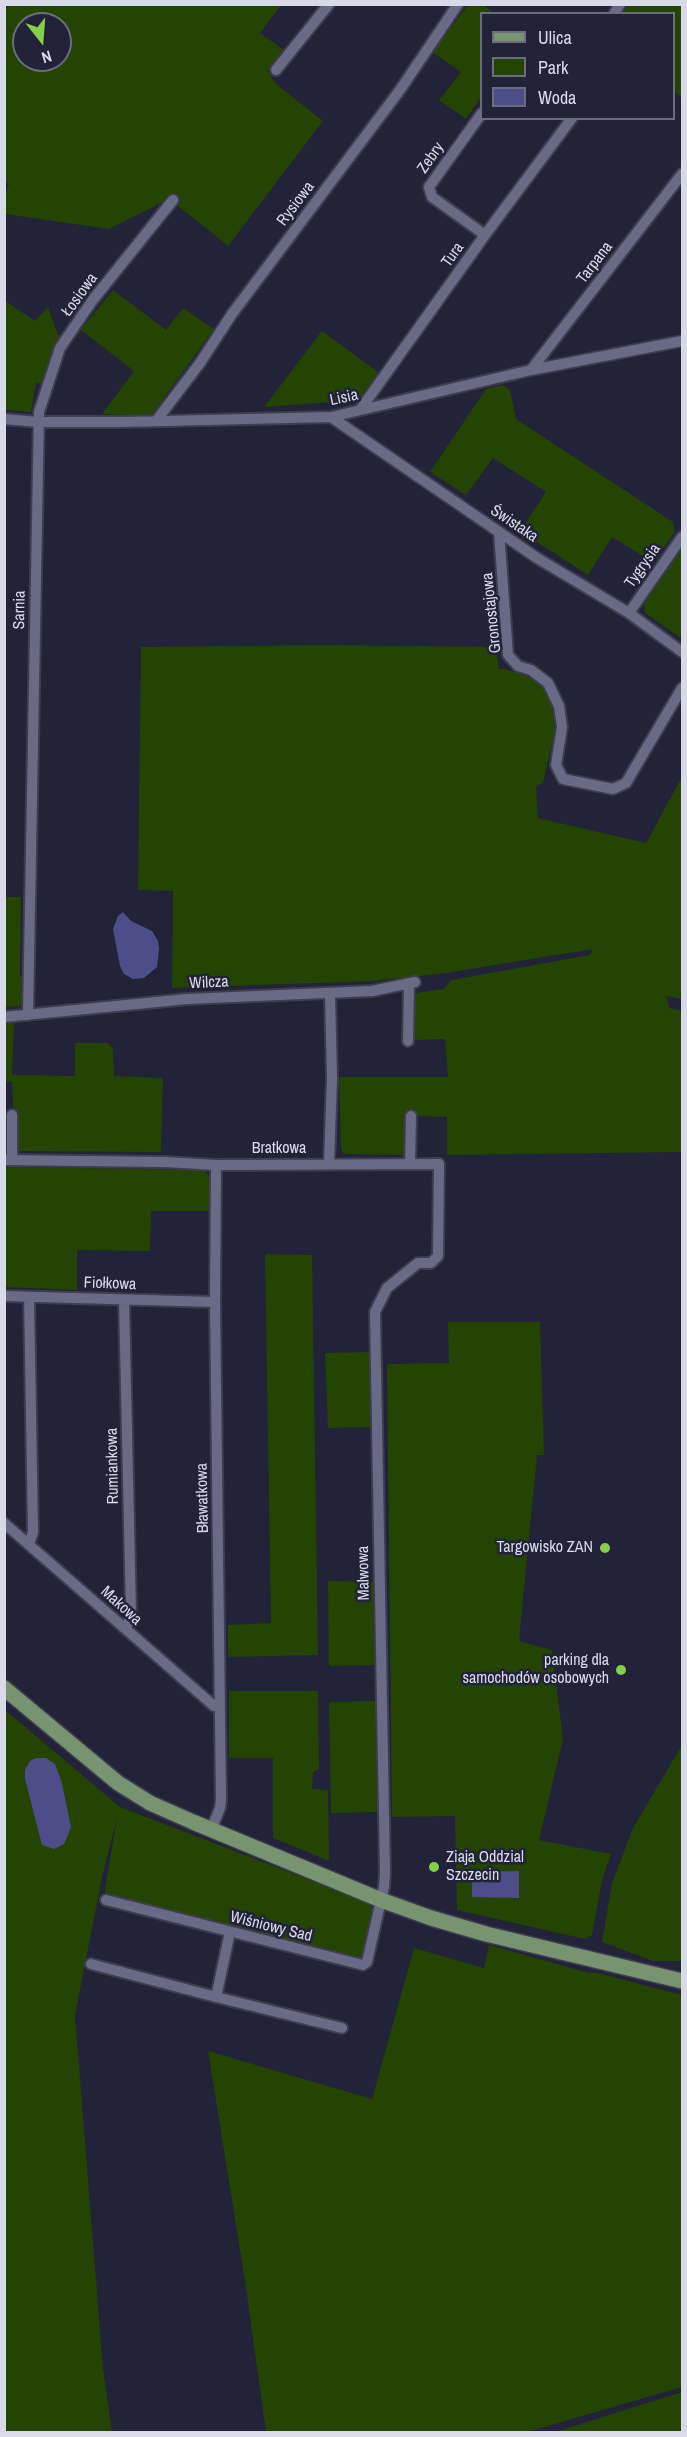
<!DOCTYPE html>
<html>
<head>
<meta charset="utf-8">
<style>
	body { margin:0 }
	#map { position:relative; width:687px; height:2437px; overflow:hidden; background:#222238; font-family:"Archivo Narrow",sans-serif }
	canvas { display:block }
	.frame { position:absolute; inset:0; border:6px solid #d8dae8; pointer-events:none }
	.legend { position:absolute; left:480px; top:12px; width:195px; height:108px; box-sizing:border-box; background:#222238; border:2px solid #6b6c7e; margin:0; padding:8px 10px; list-style:none; font-size:18px; color:#d8dae8 }
	.legend li { display:flex; align-items:center; gap:12px; height:30px }
	.legend b { width:30px; border:2px solid #6b6c7e }
	.north { position:absolute; left:12px; top:12px; width:60px; height:60px; box-sizing:border-box; background:#222238; border:2px solid #6b6c7e; border-radius:50%; rotate:163deg; font-size:16px; font-weight:700; line-height:24px; text-align:center; color:#d8dae8 }
	.north::after { content:''; display:block; margin:auto; width:21px; height:27px; background:#85cf4d; clip-path:polygon(50% 0,100% 100%,50% 72%,0 100%) }
</style>
</head>
<body>
<div id="map">
<canvas width="687" height="2437"></canvas>
<div class="frame"></div>
<ul class="legend">
<li><b style="height:8px;background:#779470"></b>Ulica</li>
<li><b style="height:16px;background:#234403"></b>Park</li>
<li><b style="height:16px;background:#4d4d8a"></b>Woda</li>
</ul>
<div class="north">N</div>
</div>
<script>
const ctx = document.querySelector('canvas').getContext('2d');
ctx.lineJoin = 'round';
function fillPath(path, color) {
  ctx.fillStyle = color;
  ctx.fill(path, 'evenodd');
}
function toPath(rows) {
  const path = new Path2D();
  for (const r of rows) {
    path.moveTo(r[0], r[1]);
    for (let i = 2; i < r.length; i += 2) path.lineTo(r[i], r[i + 1]);
  }
  return path;
}
function trace(path, color, width, dash) {
  ctx.strokeStyle = color;
  ctx.lineWidth = width;
  ctx.lineCap = dash ? 'butt' : 'round';
  ctx.setLineDash(dash || []);
  ctx.stroke(path);
}
function write(font, color, halo, rows, align = 'center') {
  ctx.font = font + ' "Archivo Narrow",sans-serif';
  ctx.lineWidth = 5;
  ctx.setLineDash([]);
  ctx.textBaseline = 'middle';
  ctx.strokeStyle = halo;
  ctx.fillStyle = color;
  for (const [text, x, y, turn = 0] of rows) {
    ctx.save();
    ctx.translate(x, y);
    ctx.rotate((+turn || 0) * Math.PI / 180);
    ctx.textAlign = isNaN(turn) ? turn : align;
    if (halo) ctx.strokeText(text, 0, 0);
    ctx.fillText(text, 0, 0);
    ctx.restore();
  }
}
fillPath(toPath([
	[9,5,281,5,260,33,284,50,268,71,275,83,323,121,228,246,178,206,165,201,109,229,5,214,5,195,9,184,4,182,4,10],
	[24,24,60,24,60,60,24,60],
	[468,5,483,5,494,13,482,14,481,97,466,119,439,100,461,72,432,52],
	[628,5,682,5,682,98,674,91,674,14,622,13],
	[113,290,166,330,183,308,214,329,151,416,102,414,134,371,81,330,41,384,36,382,31,412,5,410,4,300,35,321,48,307,58,335,81,329],
	[322,331,378,372,360,400,264,407],
	[502,385,510,390,516,419,673,522,675,531,654,563,612,537,588,575,520,531,546,492,493,458,466,495,430,472,486,389],
	[682,544,682,639,645,613,644,604],
	[324,645,496,647,499,669,504,669,527,676,543,686,552,705,556,727,543,782,536,787,538,818,646,843,682,777,682,999,667,996,669,1008,682,1011,682,1152,447,1155,447,1117,416,1116,411,1111,406,1155,344,1154,341,1149,339,1077,448,1077,445,1039,413,1040,415,993,444,989,451,980,590,955,593,949,446,973,373,981,172,988,173,891,138,890,141,647],
	[5,897,21,897,20,976,24,976,23,999,20,1006,5,1007],
	[14,1022,12,1075,75,1076,75,1043,108,1043,113,1049,114,1076,163,1078,161,1152,19,1151,18,1113,13,1106,12,1082,4,1081,5,1023],
	[5,1167,204,1170,209,1176,209,1211,151,1211,150,1251,77,1250,77,1290,5,1287],
	[265,1254,312,1255,318,1655,228,1657,228,1625,271,1623],
	[448,1322,540,1322,544,1455,537,1455,519,1641,552,1650,563,1739,539,1840,611,1854,602,1880,592,1935,585,1939,457,1910,455,1816,392,1817,387,1364,449,1363],
	[371,1352,371,1427,328,1428,325,1353],
	[328,1581,373,1582,374,1665,329,1666],
	[229,1691,318,1691,319,1769,313,1772,312,1789,328,1790,329,1861,273,1838,273,1758,229,1758],
	[375,1701,377,1812,331,1813,329,1702],
	[4,1709,120,1807,370,1903,373,1911,362,1957,356,1960,104,1895,117,1818,102,1877,75,2015,103,2369,112,2432,5,2432],
	[682,1745,682,1961,653,1961,602,1942,612,1883,633,1828],
	[489,1945,589,1973,598,1973,682,1995,682,2387,527,2432,266,2432,245,2281,208,2051,372,2099,414,1948,484,1968],
	[682,2392,682,2432,553,2432,558,2431]
]), '#234403');
fillPath(toPath([
	[123,912,131,921,152,931,158,941,159,949,157,967,144,978,133,979,124,974,120,966,113,929,118,916],
	[36,1758,46,1758,55,1764,62,1783,69,1818,71,1827,67,1837,64,1844,54,1849,42,1845,25,1779,25,1770,30,1761],
	[519,1871,519,1898,472,1897,472,1872]
]), '#4d4d8a');
const minor = toPath([
	[614,14,620,4],
	[276,70,329,4],
	[482,113,429,187,432,197,485,235],
	[531,370,682,174],
	[360,410,485,235,572,118],
	[331,417,537,558,629,613,682,652],
	[4,419,38,422,123,422,331,417,531,370,682,341],
	[156,421,200,363,232,314,400,90,458,4],
	[499,532,508,655,518,666,531,670,548,683,559,706,562,727,556,765,563,779,613,789,626,783,682,688],
	[629,613,682,537],
	[28,1015,39,412,60,348,92,301,173,200],
	[4,1017,187,999,372,991,415,982],
	[408,1041,409,984],
	[12,1115,12,1160],
	[4,1160,165,1162,216,1165,439,1164,438,1256,431,1263,418,1263,387,1288,375,1312,385,1872,384,1887,367,1962,363,1965,106,1900],
	[329,1164,332,1078,330,994],
	[410,1164,411,1116],
	[4,1296,215,1302],
	[124,1300,131,1612,129,1622,124,1628],
	[4,1523,214,1706,220,1707],
	[29,1544,33,1532,29,1297],
	[211,1830,220,1808,221,1800,215,1302,216,1165],
	[230,1932,216,1997,342,2028],
	[91,1964,216,1997]
]);
const primary = toPath([
	[4,1688,118,1783,150,1803,193,1822,381,1900,431,1918,486,1934,682,1981]
]);
trace(minor, '#3d3d4f', 14);
trace(primary, '#3d3d4f', 18);
trace(minor, '#696a85', 10);
trace(primary, '#779470', 15);
for (const [x, y, r, color] of [
	[605,1548,6,"#85cf4d"],
	[621,1670,6,"#85cf4d"],
	[434,1867,6,"#85cf4d"]
]) {
  const dot = new Path2D();
  dot.arc(x, y, r, 0, 2 * Math.PI);
  ctx.fillStyle = color;
  ctx.fill(dot);
  trace(dot, '#222238', 2);
}
write('16px', '#d8dae8', '#222238', [
	["Zebry",431,158,-55],
	["Rysiowa",296,204,-53],
	["Tura",453,255,-54],
	["Tarpana",595,263,-53],
	["Łosiowa",80,295,-54],
	["Lisia",344,398,-12],
	["Świstaka",514,524,34],
	["Tygrysia",643,566,-55],
	["Sarnia",20,610,-89],
	["Gronostajowa",492,613,-96],
	["Wilcza",209,983,-3],
	["Bratkowa",279,1149],
	["Fiołkowa",110,1284,2],
	["Rumiankowa",113,1466,-91],
	["Bławatkowa",203,1498,-91],
	["Malwowa",364,1573,-91],
	["Makowa",121,1606,42],
	["Wiśniowy Sad",271,1927,14]
]);
write('16px', '#d8dae8', '#222238', [
	["Targowisko ZAN",593,1548],
	["parking dla",609,1661],
	["samochodów osobowych",609,1679],
	["Ziaja Oddzial",446,1858,"left"],
	["Szczecin",446,1876,"left"]
], 'right');
</script>
</body>
</html>
